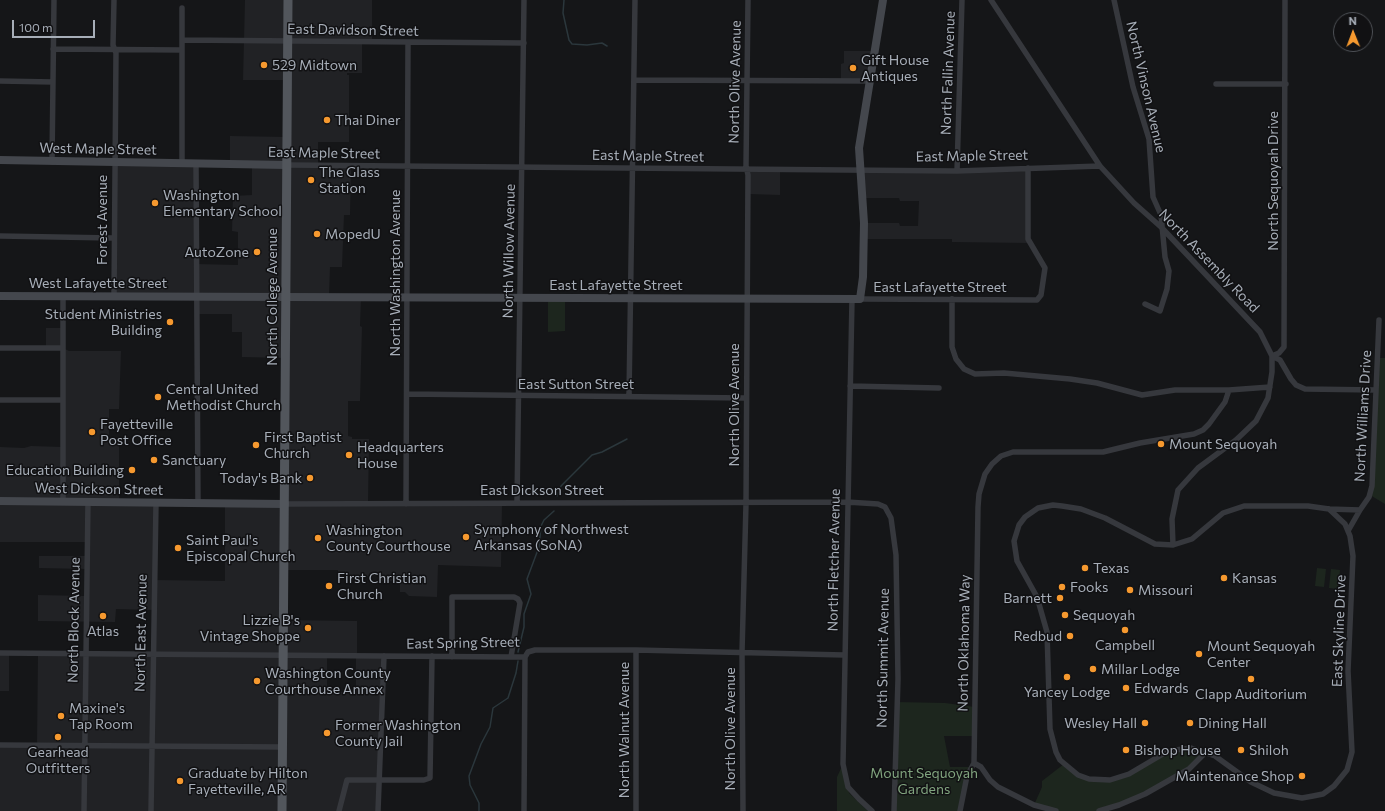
<!DOCTYPE html>
<html>
<head>
<meta charset="utf-8">
<style>
	body { margin:0 }
	#map { position:relative; width:1385px; height:811px; overflow:hidden; background:#151618; font-family:Commissioner,sans-serif }
	canvas { display:block }
	.north { position:absolute; left:1333px; top:12px; width:40px; height:40px; box-sizing:border-box; background:#111113; border:1px solid #4d5055; border-radius:50%; rotate:359deg; font-size:11px; font-weight:700; line-height:16px; text-align:center; color:#a7aeb8 }
	.north::after { content:''; display:block; margin:auto; width:14px; height:18px; background:#f6992f; clip-path:polygon(50% 0,100% 100%,50% 72%,0 100%) }
	.scale { position:absolute; left:12px; top:20px; width:83px; height:18px; box-sizing:border-box; border:2px solid #a7aeb8; border-top:0; padding-left:5px; font-size:12px; line-height:14px; white-space:nowrap; color:#a7aeb8; -webkit-text-stroke:3px #111113; paint-order:stroke }
</style>
</head>
<body>
<div id="map">
<canvas width="1385" height="811"></canvas>
<div class="north">N</div>
<div class="scale">100 m</div>
</div>
<script>
const ctx = document.querySelector('canvas').getContext('2d');
ctx.lineJoin = 'round';
function fillPath(path, color) {
  ctx.fillStyle = color;
  ctx.fill(path, 'evenodd');
}
function toPath(rows) {
  const path = new Path2D();
  for (const r of rows) {
    path.moveTo(r[0], r[1]);
    for (let i = 2; i < r.length; i += 2) path.lineTo(r[i], r[i + 1]);
  }
  return path;
}
function trace(path, color, width, dash) {
  ctx.strokeStyle = color;
  ctx.lineWidth = width;
  ctx.lineCap = dash ? 'butt' : 'round';
  ctx.setLineDash(dash || []);
  ctx.stroke(path);
}
function write(font, color, halo, rows, align = 'center') {
  ctx.font = font + ' Commissioner,sans-serif';
  ctx.lineWidth = 3;
  ctx.setLineDash([]);
  ctx.textBaseline = 'middle';
  ctx.strokeStyle = halo;
  ctx.fillStyle = color;
  for (const [text, x, y, turn = 0] of rows) {
    ctx.save();
    ctx.translate(x, y);
    ctx.rotate((+turn || 0) * Math.PI / 180);
    ctx.textAlign = isNaN(turn) ? turn : align;
    if (halo) ctx.strokeText(text, 0, 0);
    ctx.fillText(text, 0, 0);
    ctx.restore();
  }
}
fillPath(toPath([
	[245,0,372,0,372,43,362,43,362,73,347,73,347,75,349,75,349,142,318,142,318,166,351,166,350,215,344,215,342,267,330,267,329,296,361,297,360,326,362,327,360,401,348,401,348,436,352,437,352,439,369,439,368,504,502,503,501,567,438,565,437,597,409,596,405,592,400,592,400,581,380,581,380,576,338,576,338,570,284,570,283,620,357,621,357,656,384,656,378,811,0,811,0,745,37,745,38,653,152,654,153,610,116,609,115,622,38,621,38,595,85,596,86,569,39,568,39,556,86,556,86,542,0,542,0,447,24,448,31,446,63,447,63,349,46,348,46,328,63,328,63,348,69,351,121,351,119,409,109,409,109,443,119,444,119,502,156,503,154,580,225,581,225,503,284,504,285,358,242,357,242,332,232,332,232,314,196,314,196,296,114,296,114,163,196,164,196,264,238,265,238,232,232,231,233,196,252,195,252,165,230,165,230,136,287,137,287,80,243,80],
	[327,656,356,656,356,692,327,692],
	[844,51,875,51,870,81,841,81,841,64,844,63],
	[1028,168,1029,243,952,242,952,239,864,239,864,223,899,223,900,226,918,226,919,201,900,201,899,198,863,198,860,170],
	[747,170,780,170,780,195,748,194],
	[0,653,9,653,9,691,0,691]
]), '#212225');
fillPath(toPath([
	[548,297,565,297,565,331,548,332],
	[1377,358,1385,358,1385,504,1370,495],
	[1317,568,1326,569,1324,587,1315,586],
	[1331,569,1340,570,1338,589,1329,588],
	[896,702,945,703,975,707,974,736,944,736,950,767,971,767,960,811,894,811],
	[1183,748,1206,752,1195,764,1145,794,1099,811,1056,811,1034,805,1042,787,1042,781,1064,764,1089,779,1119,778,1158,756],
	[843,764,849,793,868,811,837,811,837,777]
]), '#1d261e');
trace(toPath([
	[564,0,563,13,569,40,572,44,587,45,602,43,607,46],
	[557,496,561,486,592,455,602,452,627,439],
	[518,652,524,627,524,614,531,594,527,579,539,547,541,526,544,520,554,511],
	[479,811,479,803,470,785,469,776,481,744,490,727,493,708,508,698,516,673,518,661]
]), '#2b373c', 1.5);
trace(toPath([
	[991,0,1100,166,1134,203,1161,227,1260,332,1272,356,1272,372,1268,398,1256,421,1236,440,1198,468,1178,490,1172,519,1173,545],
	[1114,0,1133,87,1149,139,1153,197,1161,215,1165,257,1169,271,1167,289,1160,311,1145,304],
	[182,40,524,43],
	[53,49,182,50],
	[634,80,870,81],
	[0,81,53,82],
	[1216,84,1286,84],
	[52,162,54,0],
	[182,164,182,8],
	[196,164,198,503],
	[287,165,957,171,1100,166],
	[957,171,962,0],
	[0,236,113,238],
	[114,296,116,53,113,45,114,0],
	[852,299,843,764,848,787,859,799,872,811],
	[860,299,1037,300,1041,295,1045,268,1028,239,1028,168],
	[952,299,952,347,956,359,964,369,975,374,1004,373,1070,379,1097,383,1142,395,1175,390,1229,390,1270,387],
	[0,348,63,348],
	[1272,356,1279,353,1284,347,1285,0],
	[1272,356,1280,360,1291,379,1296,385,1305,389,1376,390],
	[850,386,939,388],
	[407,394,745,398],
	[629,396,635,0],
	[0,400,63,400],
	[63,501,63,296],
	[517,503,524,0],
	[285,504,847,502,878,504,885,507,891,518,896,555,898,679,894,811],
	[406,504,408,43],
	[1329,509,1345,524,1350,536,1353,556,1348,671,1352,752,1347,770,1334,786,1323,794,1313,796,1302,798,1274,793,1251,782,1215,756,1191,748,1168,751,1129,774,1110,780,1089,779,1078,775,1060,760,1056,752,1050,729,1047,632,1037,597,1017,561,1014,541,1019,525,1025,517,1038,508,1053,505,1062,506,1081,509,1105,518,1155,544,1173,545,1192,539,1223,513,1244,506,1308,506,1329,509,1360,510,1369,497,1372,486,1379,320],
	[1348,531,1360,510],
	[636,650,636,811],
	[0,653,511,657,525,657,528,652,535,650,636,650,844,655],
	[452,657,452,597,514,597,518,599,520,603,511,657],
	[0,745,282,747],
	[974,763,981,767,990,780,998,787,1034,805,1056,811],
	[84,811,88,501],
	[151,811,156,503],
	[339,811,347,780,424,780,430,778,432,656],
	[378,811,384,656],
	[524,811,525,657],
	[743,811,742,652,746,504,748,175,746,166,748,0],
	[960,811,967,776,974,763,978,507,979,494,985,474,992,464,1001,456,1013,452,1103,452,1140,443,1194,434,1203,430,1209,424,1225,402,1229,390],
	[1099,811,1119,805,1145,794,1189,769,1206,752]
]), '#36383d', 5.5);
trace(toPath([
	[0,160,287,165],
	[0,296,860,299,863,277,864,223,859,148,883,0],
	[0,501,285,504]
]), '#44474d', 8);
trace(toPath([
	[282,811,288,0]
]), '#52565c', 9);
for (const [x, y, r, color] of [
	[264,65,4,"#f6992f"],
	[853,68,4,"#f6992f"],
	[327,120,4,"#f6992f"],
	[311,180,4,"#f6992f"],
	[155,203,4,"#f6992f"],
	[317,234,4,"#f6992f"],
	[257,252,4,"#f6992f"],
	[170,322,4,"#f6992f"],
	[158,397,4,"#f6992f"],
	[92,432,4,"#f6992f"],
	[1161,444,4,"#f6992f"],
	[256,445,4,"#f6992f"],
	[349,455,4,"#f6992f"],
	[154,460,4,"#f6992f"],
	[132,470,4,"#f6992f"],
	[310,478,4,"#f6992f"],
	[466,537,4,"#f6992f"],
	[318,538,4,"#f6992f"],
	[178,548,4,"#f6992f"],
	[1085,568,4,"#f6992f"],
	[1224,578,4,"#f6992f"],
	[329,586,4,"#f6992f"],
	[1062,587,4,"#f6992f"],
	[1130,590,4,"#f6992f"],
	[1060,598,4,"#f6992f"],
	[1065,615,4,"#f6992f"],
	[103,616,4,"#f6992f"],
	[308,628,4,"#f6992f"],
	[1125,630,4,"#f6992f"],
	[1070,636,4,"#f6992f"],
	[1199,654,4,"#f6992f"],
	[1093,669,4,"#f6992f"],
	[1067,677,4,"#f6992f"],
	[1251,679,4,"#f6992f"],
	[257,681,4,"#f6992f"],
	[1126,688,4,"#f6992f"],
	[61,716,4,"#f6992f"],
	[1145,723,4,"#f6992f"],
	[1190,723,4,"#f6992f"],
	[327,733,4,"#f6992f"],
	[58,737,4,"#f6992f"],
	[1126,750,4,"#f6992f"],
	[1241,750,4,"#f6992f"],
	[1302,776,4,"#f6992f"],
	[180,781,4,"#f6992f"]
]) {
  const dot = new Path2D();
  dot.arc(x, y, r, 0, 2 * Math.PI);
  ctx.fillStyle = color;
  ctx.fill(dot);
  trace(dot, '#111113', 1.5);
}
write('14px', '#a7aeb8', '#111113', [
	["East Davidson Street",353,30,1],
	["North Fallin Avenue",948,73,-88],
	["North Olive Avenue",735,82,-89],
	["North Vinson Avenue",1146,87,77],
	["West Maple Street",98,149,1],
	["East Maple Street",324,153,1],
	["East Maple Street",648,156,1],
	["East Maple Street",972,156,-1],
	["North Sequoyah Drive",1273,181,-90],
	["Forest Avenue",102,220,-90],
	["North Willow Avenue",509,251,-89],
	["North Assembly Road",1209,261,46],
	["North Washington Avenue",395,273,-90],
	["West Lafayette Street",98,283],
	["East Lafayette Street",616,285],
	["East Lafayette Street",940,287],
	["North College Avenue",272,297,-90],
	["East Sutton Street",576,384],
	["North Olive Avenue",734,405,-90],
	["North Williams Drive",1363,416,-87],
	["West Dickson Street",99,489,1],
	["East Dickson Street",542,490],
	["North Fletcher Avenue",834,560,-89],
	["North Block Avenue",74,620,-89],
	["East Skyline Drive",1339,631,-88],
	["North East Avenue",141,633,-89],
	["East Spring Street",463,643,-1],
	["North Oklahoma Way",964,643,-89],
	["North Summit Avenue",883,658,-89],
	["North Olive Avenue",730,729,-90],
	["North Walnut Avenue",624,730,-90]
]);
write('14px', '#a7aeb8', '#111113', [
	["Gift House",861,60],
	["Antiques",861,76],
	["529 Midtown",272,65],
	["Thai Diner",335,120],
	["The Glass",319,172],
	["Station",319,188],
	["Washington",163,195],
	["Elementary School",163,211],
	["MopedU",325,234],
	["AutoZone",249,252,"right"],
	["Student Ministries",162,314,"right"],
	["Building",162,330,"right"],
	["Central United",166,389],
	["Methodist Church",166,405],
	["Fayetteville",100,424],
	["Post Office",100,440],
	["First Baptist",264,437],
	["Church",264,453],
	["Mount Sequoyah",1169,444],
	["Headquarters",357,447],
	["House",357,463],
	["Sanctuary",162,460],
	["Education Building",124,470,"right"],
	["Today's Bank",302,478,"right"],
	["Symphony of Northwest",474,529],
	["Arkansas (SoNA)",474,545],
	["Washington",326,530],
	["County Courthouse",326,546],
	["Saint Paul's",186,540],
	["Episcopal Church",186,556],
	["Texas",1093,568],
	["First Christian",337,578],
	["Church",337,594],
	["Kansas",1232,578],
	["Fooks",1070,587],
	["Missouri",1138,590],
	["Barnett",1052,598,"right"],
	["Sequoyah",1073,615],
	["Lizzie B's",300,620,"right"],
	["Vintage Shoppe",300,636,"right"],
	["Atlas",103,631,"center"],
	["Redbud",1062,636,"right"],
	["Campbell",1125,645,"center"],
	["Mount Sequoyah",1207,646],
	["Center",1207,662],
	["Millar Lodge",1101,669],
	["Washington County",265,673],
	["Courthouse Annex",265,689],
	["Edwards",1134,688],
	["Yancey Lodge",1067,692,"center"],
	["Clapp Auditorium",1251,694,"center"],
	["Maxine's",69,708],
	["Tap Room",69,724],
	["Wesley Hall",1137,723,"right"],
	["Dining Hall",1198,723],
	["Former Washington",335,725],
	["County Jail",335,741],
	["Bishop House",1134,750],
	["Shiloh",1249,750],
	["Gearhead",58,752,"center"],
	["Outfitters",58,768,"center"],
	["Graduate by Hilton",188,773],
	["Fayetteville, AR",188,789],
	["Maintenance Shop",1294,776,"right"]
], 'left');
write('14px', '#80a37e', '#111113', [
	["Mount Sequoyah",924,773],
	["Gardens",924,789]
]);
</script>
</body>
</html>
